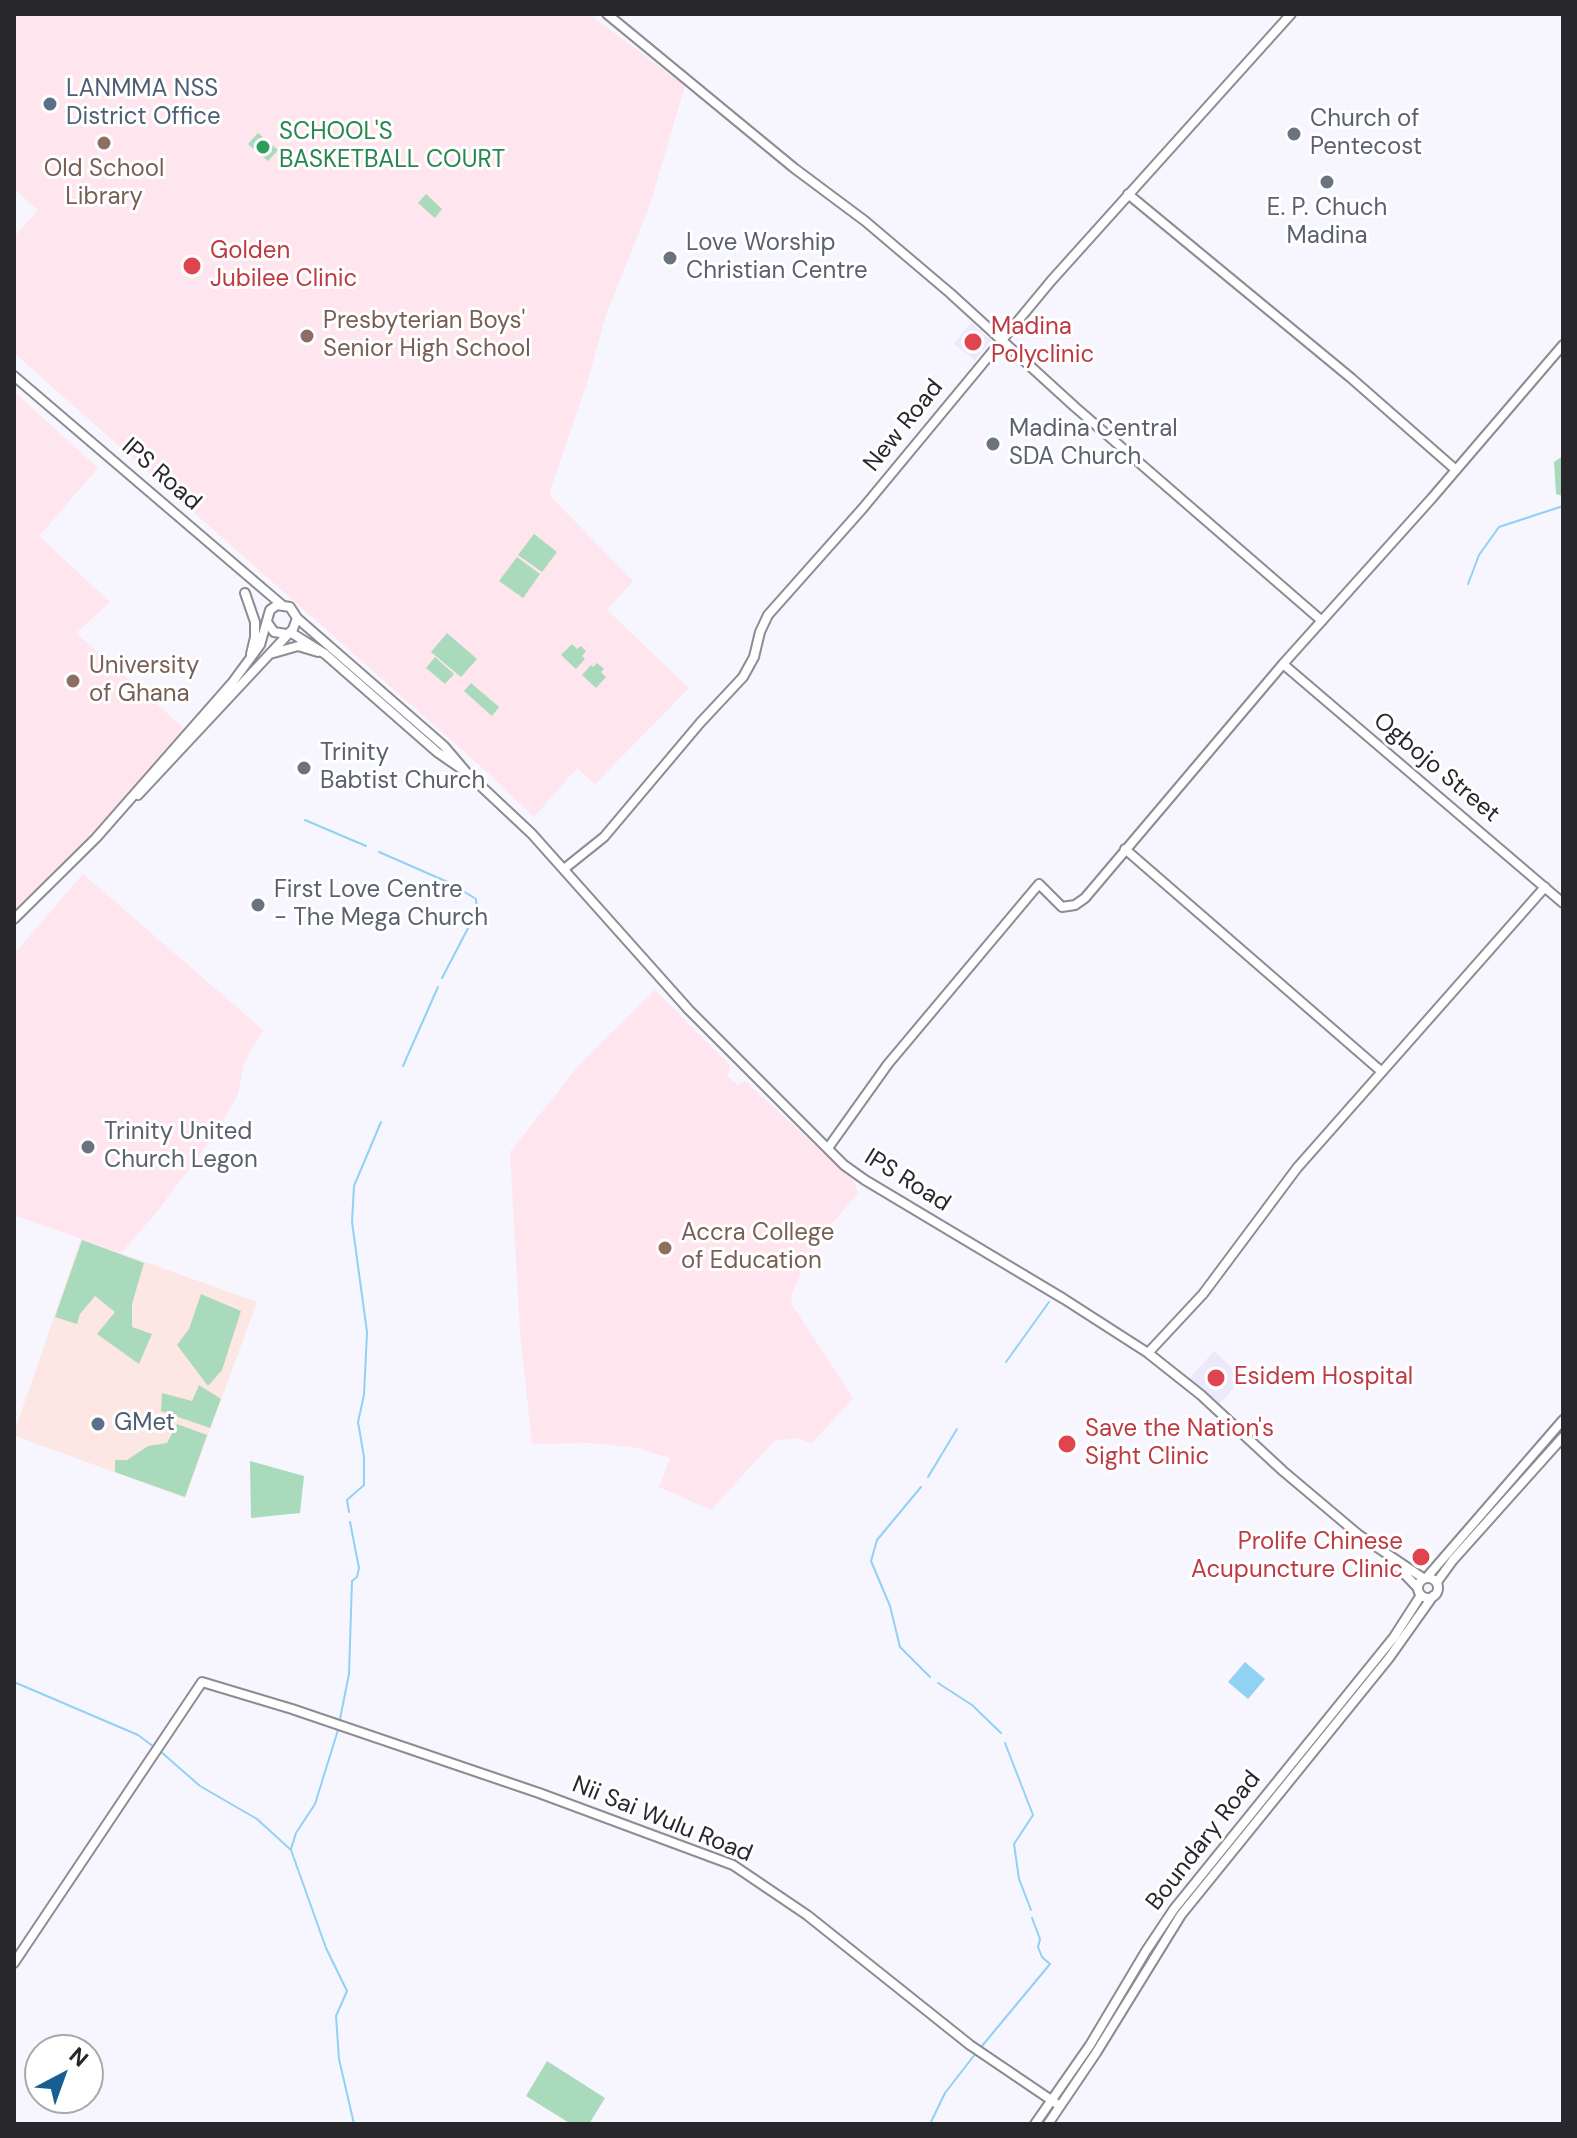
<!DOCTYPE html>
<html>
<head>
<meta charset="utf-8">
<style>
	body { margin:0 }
	#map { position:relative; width:1577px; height:2138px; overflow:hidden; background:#f7f5fe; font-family:"DM Sans",sans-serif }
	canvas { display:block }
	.frame { position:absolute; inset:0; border:16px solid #28272b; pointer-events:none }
	.north { position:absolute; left:24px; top:2034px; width:80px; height:80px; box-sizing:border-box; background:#fff; border:2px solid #a9a9aa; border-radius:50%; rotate:41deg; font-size:22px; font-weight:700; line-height:32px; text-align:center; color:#28272b }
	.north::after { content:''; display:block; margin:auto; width:28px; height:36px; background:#175e92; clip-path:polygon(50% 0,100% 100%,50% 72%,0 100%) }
</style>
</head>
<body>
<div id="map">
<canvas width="1577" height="2138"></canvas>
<div class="frame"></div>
<div class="north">N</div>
</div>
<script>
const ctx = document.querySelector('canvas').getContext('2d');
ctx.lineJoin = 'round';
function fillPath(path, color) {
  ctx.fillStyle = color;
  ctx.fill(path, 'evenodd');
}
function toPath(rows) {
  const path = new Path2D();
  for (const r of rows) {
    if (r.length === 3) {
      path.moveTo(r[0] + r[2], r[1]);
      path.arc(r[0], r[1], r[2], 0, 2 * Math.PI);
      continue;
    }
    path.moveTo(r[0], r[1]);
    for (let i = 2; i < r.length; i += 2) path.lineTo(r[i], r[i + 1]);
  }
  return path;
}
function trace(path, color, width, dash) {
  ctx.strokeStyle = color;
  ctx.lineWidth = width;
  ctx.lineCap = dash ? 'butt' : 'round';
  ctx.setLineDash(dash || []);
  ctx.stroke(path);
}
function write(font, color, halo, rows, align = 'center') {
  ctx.font = font + ' "DM Sans",sans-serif';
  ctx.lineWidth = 6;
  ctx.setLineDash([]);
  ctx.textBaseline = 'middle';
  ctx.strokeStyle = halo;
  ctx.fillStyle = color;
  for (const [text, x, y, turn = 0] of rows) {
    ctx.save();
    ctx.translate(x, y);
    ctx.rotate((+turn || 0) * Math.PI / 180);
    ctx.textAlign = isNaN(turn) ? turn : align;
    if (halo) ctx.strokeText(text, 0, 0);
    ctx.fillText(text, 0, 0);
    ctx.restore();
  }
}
fillPath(toPath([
	[81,1239,257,1302,185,1498,18,1437,14,1433]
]), '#fde7e4');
fillPath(toPath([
	[971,323,991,340,975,360,954,344],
	[1214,1351,1243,1378,1218,1405,1189,1379]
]), '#ece9fa');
fillPath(toPath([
	[14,14,589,14,685,86,650,204,605,318,587,383,550,491,551,497,633,581,607,610,689,688,595,784,577,768,534,817,487,772,14,353,14,237,38,210,14,189],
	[14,392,98,468,39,536,110,602,76,633,186,730,14,920],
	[83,874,263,1030,244,1063,238,1094,218,1130,156,1213,121,1253,14,1215,14,954],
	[655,990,730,1065,728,1077,738,1085,745,1081,853,1180,858,1193,821,1236,807,1259,792,1294,791,1303,853,1398,811,1444,799,1438,774,1441,711,1510,659,1487,670,1458,633,1447,589,1443,532,1444,520,1331,510,1152,580,1064]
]), '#fee5ee');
fillPath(toPath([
	[258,133,278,150,268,161,248,144],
	[426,194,442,209,435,218,418,203],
	[1563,456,1563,496,1556,494,1554,462],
	[534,534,557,552,542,572,518,555],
	[517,557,540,574,523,598,499,581],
	[447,633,477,659,461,677,431,652],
	[572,644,577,649,581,646,586,651,582,656,585,659,576,669,561,655],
	[435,657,454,674,445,684,426,668],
	[597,663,604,669,601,672,606,677,596,688,582,675,591,665,593,667],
	[471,683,499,707,492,716,464,691],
	[82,1240,144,1263,132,1304,132,1327,152,1334,139,1364,97,1334,115,1312,95,1296,80,1314,77,1324,55,1317],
	[201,1294,241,1311,222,1370,208,1386,177,1345,189,1329],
	[199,1385,221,1399,210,1428,161,1411,162,1393,192,1401],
	[177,1424,207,1435,185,1497,115,1472,115,1460,127,1460,148,1446,167,1443],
	[250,1461,304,1476,300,1513,251,1518],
	[547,2061,605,2098,589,2124,571,2124,526,2096]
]), '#a9dabb');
fillPath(toPath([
	[1245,1662,1265,1679,1248,1699,1228,1682]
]), '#91d1f4');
trace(toPath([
	[1468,584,1479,555,1499,527,1563,506],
	[305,820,366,846],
	[379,852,450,883,476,899,477,911,442,978],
	[403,1066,438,987],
	[1006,1362,1049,1302],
	[928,1477,957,1429],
	[921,1487,877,1540,871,1561,890,1606,900,1647,930,1677],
	[349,1512,347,1500,364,1485,364,1457,358,1422,364,1395,367,1332,352,1222,354,1186,381,1122],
	[14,1682,138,1735,154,1747],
	[938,1683,972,1705,1001,1733],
	[340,1719,349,1674,352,1581,357,1577,359,1568,350,1522],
	[1005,1743,1033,1815,1014,1844,1019,1879,1031,1910],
	[160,1751,200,1786,257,1819,291,1850,326,1948,347,1991,336,2016,339,2059,354,2124],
	[291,1849,296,1833,315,1804,338,1730],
	[982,2046,1050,1964,1042,1957,1038,1947,1040,1939,1032,1918],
	[930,2124,945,2093,976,2053]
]), '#91d1f4', 2);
const secondary = toPath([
	[607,14,794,168,865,221,950,293,1075,407,1322,621],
	[1128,194,1351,378,1456,470],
	[14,376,282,605],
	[245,593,255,622,255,637,251,654],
	[267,622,274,632,286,634],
	[290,632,325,654,437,752,463,770],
	[270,654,298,646,318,652],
	[1283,664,1563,903],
	[138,795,293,629,297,618],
	[1125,849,1382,1072],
	[564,869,604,837,700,723,743,677,754,657,760,632,768,615,863,508,1051,281,1291,14],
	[14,919,96,838,232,683,260,645,270,610,277,605,290,607,297,618,444,746,467,773,532,834,689,1010,844,1165,865,1180,1064,1299,1148,1353,1201,1395,1283,1471,1359,1535,1423,1578],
	[828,1148,888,1064,1039,884,1062,907,1075,905,1085,898,1283,664,1432,498,1563,345],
	[1148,1353,1203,1294,1297,1168,1545,887],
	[1391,1560,1417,1587],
	[1427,1577,1563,1420],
	[1428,1588,10],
	[1437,1582,1453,1560,1563,1437],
	[14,1963,202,1682,292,1709,539,1793,733,1865,807,1915,970,2045,1060,2106],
	[1035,2124,1090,2045,1146,1951,1174,1909,1394,1637,1421,1595],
	[1048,2124,1096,2053,1181,1915,1389,1658,1433,1596]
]);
trace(secondary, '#8d8b93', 12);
trace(secondary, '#fff', 8);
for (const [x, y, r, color] of [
	[50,104,8,"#5c6f8a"],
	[1294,134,8,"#6b7280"],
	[104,143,8,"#8d6e63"],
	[263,147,8,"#2e9e5b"],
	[1327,182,8,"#6b7280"],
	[670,258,8,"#6b7280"],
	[192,266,10,"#e0444e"],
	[307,336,8,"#8d6e63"],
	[973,342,10,"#e0444e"],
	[993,444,8,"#6b7280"],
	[73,681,8,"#8d6e63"],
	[304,768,8,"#6b7280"],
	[258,905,8,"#6b7280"],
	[88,1147,8,"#6b7280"],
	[665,1248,8,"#8d6e63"],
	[1216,1378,10,"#e0444e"],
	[98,1424,8,"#5c6f8a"],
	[1067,1444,10,"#e0444e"],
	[1421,1557,10,"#e0444e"]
]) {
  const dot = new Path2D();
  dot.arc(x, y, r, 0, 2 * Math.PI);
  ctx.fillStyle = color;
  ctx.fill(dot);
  trace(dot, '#fff', 3);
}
write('24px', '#4e5e75', '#fff', [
	["LANMMA NSS",66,90],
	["District Office",66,118],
	["GMet",114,1424]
], 'left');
write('24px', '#5b616d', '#fff', [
	["Church of",1310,120],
	["Pentecost",1310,148],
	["E. P. Chuch",1327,209,"center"],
	["Madina",1327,237,"center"],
	["Love Worship",686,244],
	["Christian Centre",686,272],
	["Madina Central",1009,430],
	["SDA Church",1009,458],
	["Trinity",320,754],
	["Babtist Church",320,782],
	["First Love Centre",274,891],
	["- The Mega Church",274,919],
	["Trinity United",104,1133],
	["Church Legon",104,1161]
], 'left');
write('24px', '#27864d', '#fff', [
	["SCHOOL'S",279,133],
	["BASKETBALL COURT",279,161]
], 'left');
write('24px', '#785e54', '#fff', [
	["Old School",104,170,"center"],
	["Library",104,198,"center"],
	["Presbyterian Boys'",323,322],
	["Senior High School",323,350],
	["University",89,667],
	["of Ghana",89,695],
	["Accra College",681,1234],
	["of Education",681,1262]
], 'left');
write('24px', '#be3a42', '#fff', [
	["Golden",210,252],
	["Jubilee Clinic",210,280],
	["Madina",991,328],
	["Polyclinic",991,356],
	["Esidem Hospital",1234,1378],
	["Save the Nation's",1085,1430],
	["Sight Clinic",1085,1458],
	["Prolife Chinese",1403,1543,"right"],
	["Acupuncture Clinic",1403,1571,"right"]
], 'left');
write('24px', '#28272b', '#fff', [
	["New Road",904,426,-51],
	["IPS Road",161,475,41],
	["Ogbojo Street",1436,768,40],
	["IPS Road",907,1181,32],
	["Nii Sai Wulu Road",662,1820,22],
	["Boundary Road",1204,1841,-52]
]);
</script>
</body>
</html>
